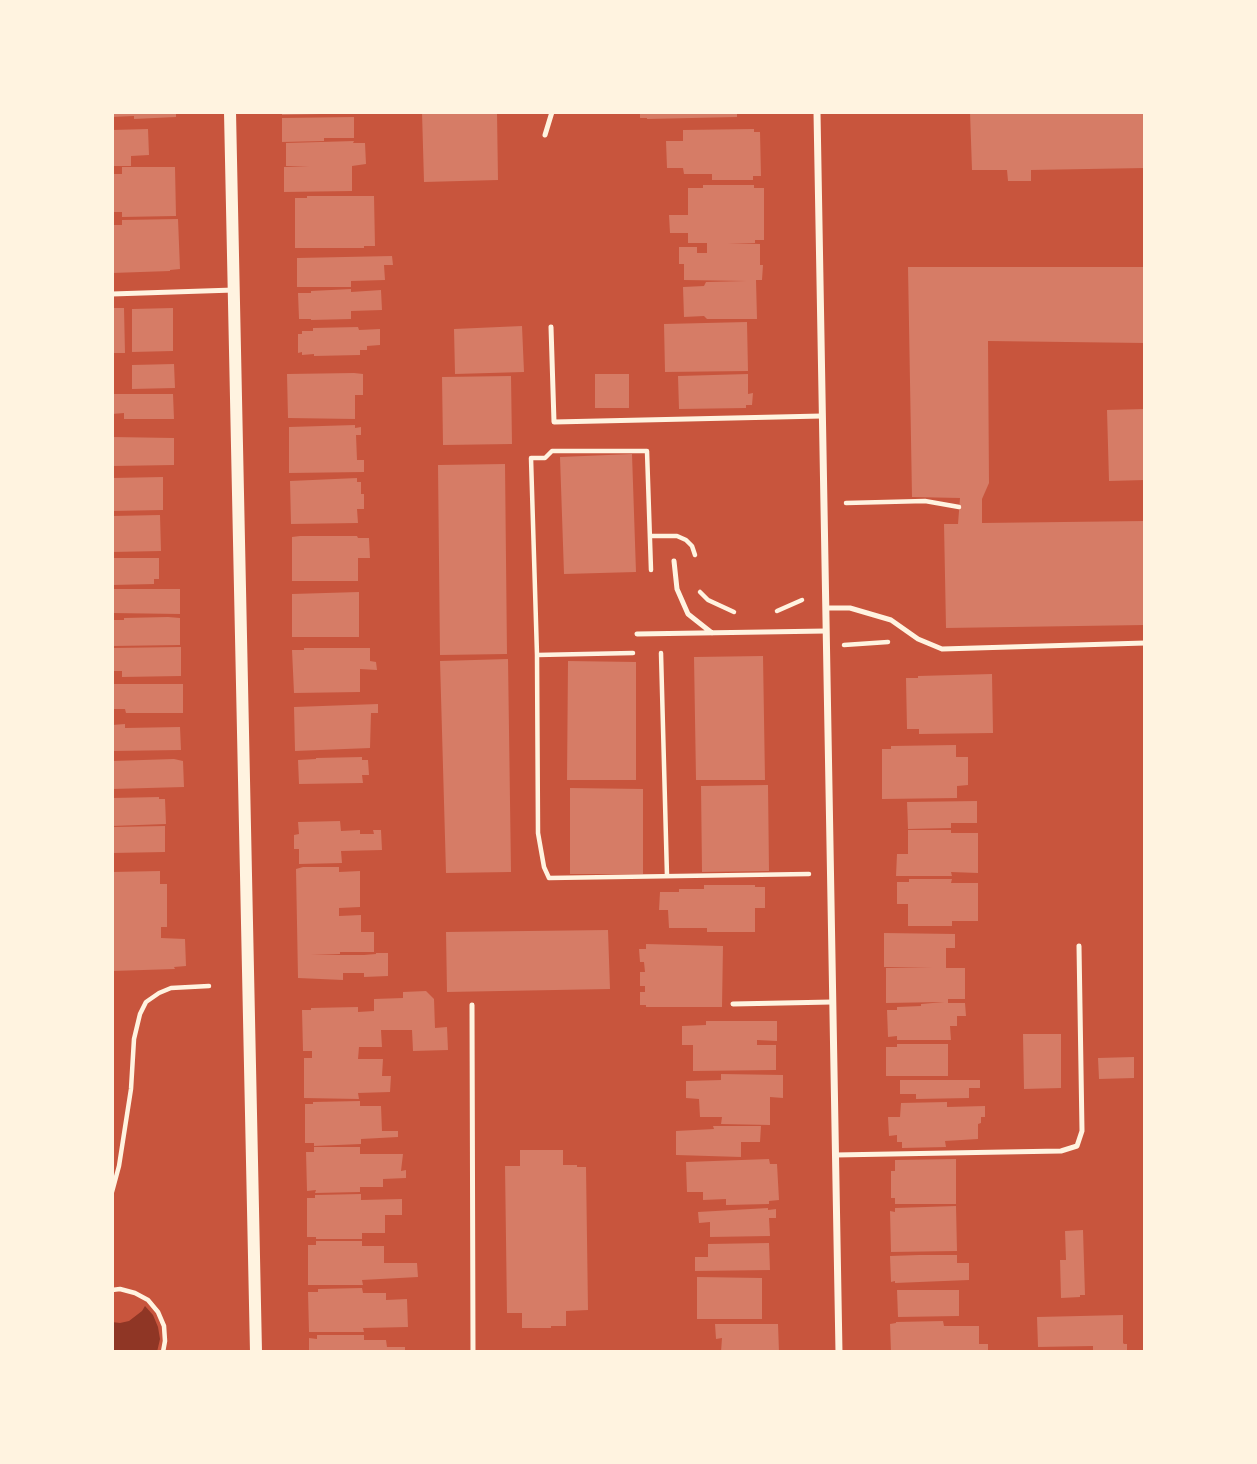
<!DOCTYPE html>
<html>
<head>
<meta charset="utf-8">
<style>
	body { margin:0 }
	#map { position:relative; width:1257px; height:1464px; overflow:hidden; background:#c8553d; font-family:Montserrat,sans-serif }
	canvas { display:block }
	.frame { position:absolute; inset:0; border:114px solid #fff3e0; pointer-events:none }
</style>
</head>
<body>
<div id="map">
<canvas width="1257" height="1464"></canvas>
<div class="frame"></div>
</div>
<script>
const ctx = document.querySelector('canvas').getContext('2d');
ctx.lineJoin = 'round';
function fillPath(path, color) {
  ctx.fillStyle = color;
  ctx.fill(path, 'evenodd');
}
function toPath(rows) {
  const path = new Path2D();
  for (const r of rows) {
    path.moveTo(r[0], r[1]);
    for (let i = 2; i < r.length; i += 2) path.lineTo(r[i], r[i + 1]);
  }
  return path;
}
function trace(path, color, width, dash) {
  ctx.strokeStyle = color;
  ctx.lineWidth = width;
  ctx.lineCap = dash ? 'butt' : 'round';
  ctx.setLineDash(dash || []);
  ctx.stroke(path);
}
fillPath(toPath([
	[145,1306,153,1315,158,1327,160,1339,157,1352,112,1352,112,1322,120,1323,129,1321,142,1311]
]), '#8f3625');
fillPath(toPath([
	[112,112,176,112,176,117,134,119,134,116,112,117],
	[282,112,322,112,322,114,282,115],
	[422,112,497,112,498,180,424,182],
	[640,112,737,112,737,117,647,119,647,118,640,118],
	[970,112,1145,112,1145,168,1031,170,1031,181,1008,181,1007,170,972,170],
	[354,117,354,138,324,138,324,141,282,142,282,118],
	[148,129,149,155,131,156,131,166,112,166,112,130],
	[754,129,754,132,760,132,761,176,753,176,753,180,712,180,712,174,684,174,683,168,667,168,666,141,683,141,683,130],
	[354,141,353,143,365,143,366,164,352,166,352,191,284,192,284,167,309,167,286,166,286,143],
	[122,167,175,167,176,216,122,217,122,212,112,212,112,174,122,174],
	[703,185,754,185,754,188,764,188,764,240,755,240,755,243,728,243,760,244,760,265,763,265,762,280,756,280,757,319,707,319,704,316,684,317,683,287,704,286,706,282,746,281,684,280,684,264,679,264,679,247,697,247,697,253,707,253,707,243,688,243,688,233,670,233,669,215,688,215,688,188,703,188],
	[307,196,374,196,375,246,364,246,364,248,295,248,295,198,307,198],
	[178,219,180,269,170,270,170,271,112,273,112,225,122,225,122,220],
	[392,256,393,265,384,265,385,280,351,281,351,287,297,287,297,258],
	[908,267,1145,267,1145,343,988,341,989,483,982,499,982,523,1145,521,1145,625,946,628,944,524,958,524,960,498,912,497],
	[351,289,351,292,381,290,382,310,351,311,351,319,311,320,311,319,299,319,298,293,311,293,311,291],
	[112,308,124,308,125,353,112,353],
	[173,308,173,351,132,352,132,309],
	[747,322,748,371,665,372,664,324],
	[522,326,524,372,455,374,454,329],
	[358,327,359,330,380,329,380,345,367,346,367,350,360,350,360,355,314,356,314,354,302,355,302,352,298,353,298,334,302,334,302,331,313,331,313,328],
	[174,364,175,388,132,389,132,365],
	[354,373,363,374,363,395,355,395,355,419,288,418,287,374],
	[595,374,629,374,629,408,595,408],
	[748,374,748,394,753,393,752,405,746,405,746,408,679,409,678,376],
	[511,376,512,444,443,445,442,377],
	[112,394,173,394,174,419,124,419,124,413,112,414],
	[1145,409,1145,480,1109,481,1107,410],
	[355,425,355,428,361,427,361,435,356,435,357,460,364,460,364,472,289,473,289,427],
	[112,437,174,438,174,465,112,466],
	[632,454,636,572,564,574,560,457],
	[505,464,507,654,440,655,438,465],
	[163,477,163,510,112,511,112,478],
	[357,478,357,482,361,482,361,494,364,494,364,509,357,509,358,523,291,524,290,481],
	[160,515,161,551,112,552,112,516],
	[300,536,357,536,358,538,369,538,370,558,358,558,358,581,292,581,292,537],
	[112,558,159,558,159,579,154,579,154,584,112,585],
	[112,589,180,589,180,614,112,613],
	[359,592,359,637,292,637,292,594],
	[168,617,180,618,180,645,112,646,112,620,124,620,124,618],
	[181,647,181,676,122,677,122,671,112,671,112,648],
	[304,648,370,648,370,661,376,662,377,670,360,669,360,692,294,693,292,650,304,650],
	[763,656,765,780,696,780,694,657],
	[508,659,511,872,446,873,440,661],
	[568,661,636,662,636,780,567,780],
	[992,674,993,733,919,734,919,729,907,729,906,678,918,678,918,676],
	[112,684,183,684,183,713,126,713,125,709,112,709],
	[378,704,378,713,371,713,370,748,295,751,294,707],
	[125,724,125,728,180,727,181,750,112,751,112,725],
	[956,745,956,757,968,757,968,785,957,786,957,798,882,799,882,749,891,749,891,746],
	[362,757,362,760,368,760,369,775,362,775,363,783,299,784,298,760,316,759,316,758],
	[174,759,183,761,184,787,112,789,112,761],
	[768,785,769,871,702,872,701,786],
	[570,788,643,789,643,874,570,874],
	[159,797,159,799,165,799,166,824,112,826,112,798],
	[977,801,977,823,951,823,951,828,908,829,907,802],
	[340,821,341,831,360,830,360,834,374,834,373,830,381,830,382,850,341,851,342,863,299,864,299,849,294,849,294,835,299,834,298,822],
	[165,826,165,852,112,853,112,827],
	[908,830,951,830,951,833,978,833,978,873,951,872,952,876,896,876,897,854,908,854],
	[303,867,339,867,339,872,360,871,360,907,339,908,339,916,361,915,361,932,374,932,374,952,340,952,340,954,311,955,364,955,376,954,376,953,388,953,388,976,364,977,364,973,343,973,343,980,298,978,296,869],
	[160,871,160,884,167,884,167,927,161,927,161,938,185,939,186,966,174,967,175,969,112,971,112,872],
	[909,879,952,879,951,883,978,883,978,921,952,921,952,926,908,926,908,904,897,904,897,882,909,882],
	[704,885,755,885,755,887,765,887,765,908,755,908,755,932,707,932,707,928,669,928,668,910,659,910,660,892,679,892,679,889,704,889],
	[608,930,610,989,447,992,446,932],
	[884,933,955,934,955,948,946,948,946,968,965,968,965,999,948,999,948,1003,965,1003,966,1016,957,1016,957,1026,950,1026,951,1040,897,1040,897,1036,888,1037,887,1010,897,1010,897,1007,921,1006,921,1004,944,1002,886,1003,886,968,932,967,884,967],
	[646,944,723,946,722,1007,646,1007,646,1005,640,1005,640,992,645,992,645,986,640,986,640,972,645,972,644,962,640,962,639,949,646,949],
	[426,991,434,999,435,1028,447,1027,448,1050,413,1051,412,1030,381,1030,382,1047,359,1047,358,1059,383,1059,382,1076,391,1076,390,1092,358,1093,359,1099,304,1098,304,1058,312,1058,312,1051,303,1051,302,1010,311,1010,311,1008,358,1007,358,1012,374,1011,374,999,403,998,403,992],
	[706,1021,777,1021,777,1041,757,1040,757,1045,776,1045,776,1070,693,1071,693,1045,682,1045,682,1026,706,1025],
	[1023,1034,1061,1034,1061,1088,1024,1089],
	[897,1044,948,1044,948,1076,886,1076,886,1047,897,1047],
	[1134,1057,1134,1078,1099,1079,1098,1058],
	[721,1074,783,1075,783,1098,770,1097,770,1125,721,1124,722,1117,700,1117,699,1099,686,1098,686,1081,721,1080],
	[900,1080,980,1080,980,1088,969,1088,969,1098,916,1099,916,1094,900,1094],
	[360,1101,360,1106,381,1106,382,1131,398,1131,398,1137,361,1139,361,1144,314,1146,314,1143,305,1143,305,1104,313,1104,313,1102],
	[947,1102,947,1107,985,1106,985,1117,981,1117,981,1123,978,1124,978,1139,945,1141,946,1147,902,1148,902,1142,897,1142,897,1135,889,1136,888,1117,900,1117,901,1103],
	[713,1126,761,1126,760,1142,741,1142,741,1157,676,1155,676,1131,714,1129],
	[314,1147,360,1147,360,1154,403,1154,401,1171,406,1170,406,1178,383,1179,383,1187,360,1187,360,1192,315,1193,316,1190,307,1191,306,1152,314,1152],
	[520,1150,563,1150,563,1165,577,1165,577,1167,586,1167,588,1310,566,1311,566,1326,551,1326,551,1328,522,1328,522,1313,507,1313,505,1166,520,1166],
	[769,1159,770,1164,777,1164,779,1200,769,1201,769,1204,726,1205,726,1199,703,1200,703,1192,687,1192,686,1162],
	[956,1159,956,1204,895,1204,895,1198,891,1198,891,1171,895,1171,895,1160],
	[361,1194,361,1200,402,1199,402,1215,385,1215,385,1233,362,1233,362,1239,316,1239,316,1237,307,1237,307,1198,315,1198,315,1195],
	[956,1206,957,1251,891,1252,890,1211,895,1212,895,1208],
	[768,1208,768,1210,776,1209,776,1218,769,1218,770,1236,710,1237,710,1222,699,1223,698,1212],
	[1083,1230,1085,1295,1080,1295,1080,1297,1061,1298,1060,1260,1066,1260,1065,1231],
	[316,1241,362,1241,362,1246,384,1246,384,1263,417,1263,418,1277,362,1280,363,1285,308,1285,308,1245,316,1245],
	[769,1243,770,1270,695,1271,695,1257,708,1257,708,1244],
	[919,1255,957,1255,957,1263,969,1263,969,1280,895,1283,895,1281,891,1282,890,1256],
	[697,1277,762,1278,762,1319,697,1319],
	[362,1288,363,1293,386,1293,386,1300,407,1299,408,1327,363,1328,364,1332,309,1332,308,1292,318,1292,318,1289],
	[897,1290,959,1290,959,1316,898,1317],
	[1123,1315,1123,1343,1124,1344,1127,1344,1127,1352,1093,1352,1093,1346,1038,1347,1037,1317],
	[943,1321,944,1326,979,1326,979,1344,988,1344,988,1352,891,1352,890,1324,896,1323,896,1322],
	[715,1324,778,1324,779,1352,721,1352,722,1338,716,1339],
	[317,1335,364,1335,364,1340,386,1340,387,1347,405,1347,405,1352,309,1352,309,1338,317,1339]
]), '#d67c66');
trace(toPath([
	[846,503,925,501,959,507],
	[650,536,677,536,686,540,692,546,695,555],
	[651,570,647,451,552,451,545,458,531,458,537,655,538,833,544,867,549,878,809,874],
	[700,592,708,600,734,612],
	[777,611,802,600],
	[844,645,888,642],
	[661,653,667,876],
	[537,655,633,653],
	[112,1192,119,1166,131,1089,134,1039,140,1014,146,1002,159,993,171,988,209,986],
	[112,1290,120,1289,135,1293,148,1300,158,1312,164,1326,165,1341,163,1352]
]), '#fff3e0', 4.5);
trace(toPath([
	[545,135,552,112],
	[112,294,234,290],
	[551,327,554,422,822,416],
	[674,561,677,589,688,614,712,633],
	[826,608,850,608,891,620,918,639,942,649,1145,643],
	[637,634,826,631],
	[733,1004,832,1002],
	[472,1005,473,1352],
	[835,1155,1061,1151,1077,1146,1082,1131,1079,946]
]), '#fff3e0', 5);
trace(toPath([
	[817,112,839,1352]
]), '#fff3e0', 7);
trace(toPath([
	[230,112,256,1352]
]), '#fff3e0', 12);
</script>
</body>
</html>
